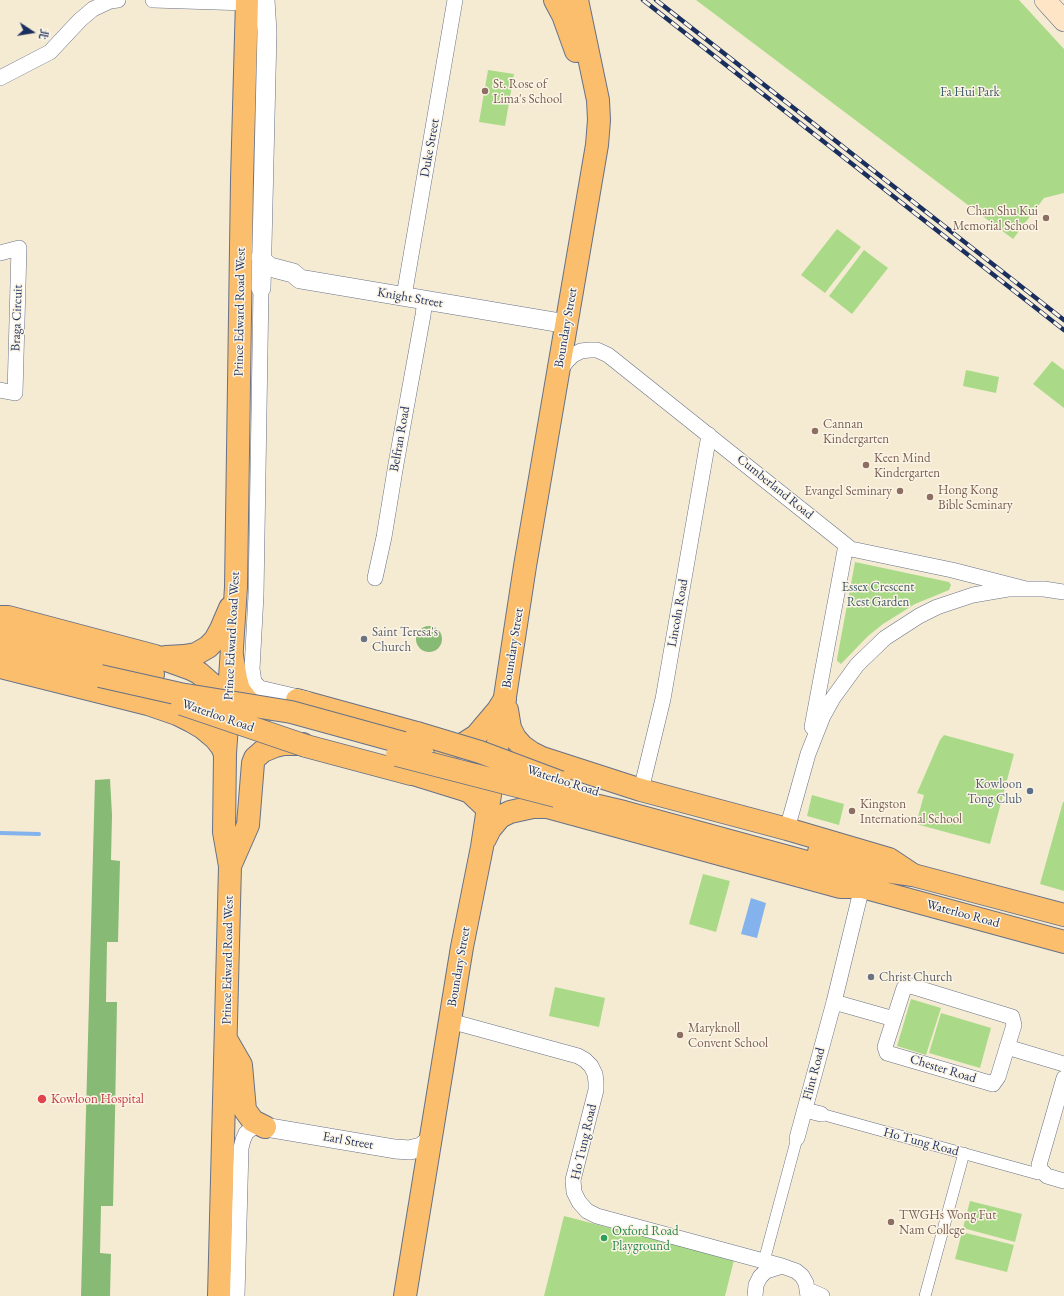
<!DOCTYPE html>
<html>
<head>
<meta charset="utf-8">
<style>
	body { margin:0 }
	#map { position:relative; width:1064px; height:1296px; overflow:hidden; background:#f5ebd3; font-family:"EB Garamond","Noto Serif TC",serif }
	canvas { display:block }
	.north { position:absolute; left:12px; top:12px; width:40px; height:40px; -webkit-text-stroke:3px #fcf5e5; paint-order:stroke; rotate:102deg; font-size:11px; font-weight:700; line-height:16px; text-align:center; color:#1b2f5e }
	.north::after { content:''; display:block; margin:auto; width:14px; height:18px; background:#1b2f5e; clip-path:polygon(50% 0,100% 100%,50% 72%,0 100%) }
</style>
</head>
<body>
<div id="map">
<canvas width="1064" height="1296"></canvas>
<div class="north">北</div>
</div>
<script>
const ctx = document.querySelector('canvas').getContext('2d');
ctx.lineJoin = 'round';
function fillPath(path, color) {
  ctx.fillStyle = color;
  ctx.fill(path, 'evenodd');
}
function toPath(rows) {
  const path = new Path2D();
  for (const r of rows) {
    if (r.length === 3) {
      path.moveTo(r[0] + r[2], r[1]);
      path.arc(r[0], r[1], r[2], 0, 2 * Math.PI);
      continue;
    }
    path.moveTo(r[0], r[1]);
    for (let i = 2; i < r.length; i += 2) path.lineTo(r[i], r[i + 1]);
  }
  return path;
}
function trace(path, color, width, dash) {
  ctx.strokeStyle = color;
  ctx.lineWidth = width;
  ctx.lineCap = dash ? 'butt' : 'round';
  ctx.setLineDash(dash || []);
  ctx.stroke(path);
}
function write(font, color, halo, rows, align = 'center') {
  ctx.font = font + ' "EB Garamond",serif';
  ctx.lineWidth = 3;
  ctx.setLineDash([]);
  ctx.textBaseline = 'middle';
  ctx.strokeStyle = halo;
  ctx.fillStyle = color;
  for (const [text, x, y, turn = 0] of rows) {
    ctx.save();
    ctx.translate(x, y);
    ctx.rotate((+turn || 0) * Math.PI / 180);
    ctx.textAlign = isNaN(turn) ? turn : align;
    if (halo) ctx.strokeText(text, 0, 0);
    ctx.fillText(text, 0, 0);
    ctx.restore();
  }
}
fillPath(toPath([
	[696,0,1019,0,1064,49,1064,193,1044,198,1013,239],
	[488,70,514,74,505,126,479,122],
	[837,229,861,247,825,293,801,275],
	[864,250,888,268,852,314,829,296],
	[1052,361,1064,370,1064,408,1033,384],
	[966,370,999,377,996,393,963,386],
	[855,562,949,582,951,585,949,590,915,604,883,624,868,636,841,664,837,661,837,659],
	[944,735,1014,754,990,844,916,824,924,795,917,793,940,740],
	[812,795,844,804,839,825,807,816],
	[1063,802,1064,802,1064,891,1040,884],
	[703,874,730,881,716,932,689,924],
	[555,987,605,998,599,1027,549,1016],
	[911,999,941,1008,926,1055,897,1046],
	[941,1013,991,1028,980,1068,929,1053],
	[970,1201,1022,1214,1015,1242,963,1228],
	[564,1216,734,1260,725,1296,544,1296],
	[962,1232,1014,1245,1007,1272,955,1259]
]), '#aada88');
fillPath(toPath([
	[429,639,13],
	[110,779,112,815,111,860,120,861,118,942,107,942,106,1002,117,1002,115,1115,113,1206,101,1206,100,1253,111,1254,110,1296,81,1296,95,780]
]), '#87ba74');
fillPath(toPath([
	[751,898,766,903,757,938,741,934]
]), '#83b2ed');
trace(toPath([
	[0,833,39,834]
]), '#83b2ed', 4);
const pedestrian = toPath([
	[821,1114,1038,1174],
	[764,1261,797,1138],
	[925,1296,964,1153]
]);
const minor = toPath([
	[153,0,247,3],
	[0,78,50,52,80,20,93,9,110,1,118,0],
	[0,253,19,248,15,393,0,390],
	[261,288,256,595,252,669,254,682,260,688,307,699],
	[404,296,455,0],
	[560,370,567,361,573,355,581,351,589,350,597,350,608,355,851,549,952,570,1026,589],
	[375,578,384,537,396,464,423,315,425,300],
	[812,727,846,545],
	[641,790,663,699,709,435],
	[787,829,808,754,823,716,833,698,857,665,885,638,919,616,937,607,973,595,1008,589,1044,589,1064,592],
	[911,986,1012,1017,1014,1025,998,1077,993,1084,887,1053,885,1047,904,988,911,986],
	[834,1002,894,1019],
	[450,1021,578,1056,585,1060,591,1066,595,1074,596,1082,596,1090,573,1180,574,1192,579,1202,587,1211,597,1216,782,1266],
	[1007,1047,1064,1064],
	[1064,1078,1039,1165,1041,1170,1047,1176,1064,1181],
	[805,1110,821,1114],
	[797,1138,834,1002,862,887],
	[808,1290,822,1296],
	[237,1296,241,1148,243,1140,246,1133,251,1129,257,1126,265,1127],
	[755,1296,756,1285,760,1277,766,1271,782,1266,796,1271,802,1276,806,1283,808,1296]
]);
const tertiary = toPath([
	[261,257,265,263,270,267,293,273,300,279,567,324],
	[261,288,267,32,265,0],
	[265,1127,395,1149,410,1150,421,1147,430,1140]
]);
const secondary = toPath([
	[1045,0,1064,21]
]);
const primary = toPath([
	[555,0,563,15,576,51],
	[0,617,8,617,155,656,191,669,199,673,237,706],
	[166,657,184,656,196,654,208,647,215,640,221,629,230,608],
	[0,667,148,704,177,714,191,721,203,728,215,738,222,747,225,754],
	[507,710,510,728,515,738,522,746,532,753,542,758,641,790,787,829,889,859,913,875],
	[394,768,465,790,470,792,488,809],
	[485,839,490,829,500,817,510,812,519,810,533,807,547,807,840,887,862,887],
	[230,866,248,825,253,763,255,758,263,751,275,746,283,744,303,744],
	[226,1039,241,1065,245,1110,253,1121,265,1127],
	[219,1296,230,866,224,832,225,754,236,587,242,180,247,0],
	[405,1296,462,947,482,847,525,566,597,145,599,120,598,100,577,0]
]);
const trunk = toPath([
	[0,630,153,674],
	[0,650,100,676],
	[232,656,236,679,239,690,249,703,261,714],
	[297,700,417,733],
	[306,746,411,774],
	[445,748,460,746,476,736,498,710,505,699],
	[556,796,624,812,818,865,837,871,862,887,1064,942],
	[819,852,885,871,913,875,1064,915]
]);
trace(pedestrian, '#677187', 12);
trace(minor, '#677187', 16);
trace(tertiary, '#677187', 20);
trace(secondary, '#677187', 22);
trace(primary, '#677187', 24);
trace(trunk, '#677187', 24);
trace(pedestrian, '#fff', 11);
trace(minor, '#fff', 15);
trace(tertiary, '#fff', 19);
trace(secondary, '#fde5c5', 21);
trace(primary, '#fabe6d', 22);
trace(trunk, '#fabe6d', 22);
const rail = toPath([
	[643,0,1064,330],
	[656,0,1064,320]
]);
trace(rail, '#1b2f5e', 4.5);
trace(rail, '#fcf5e5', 3, [9]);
const trunkBridge = toPath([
	[100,676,180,694,291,712,422,748],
	[182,704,306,746],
	[417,733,480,752,560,782],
	[397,755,556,796]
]);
trace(trunkBridge, '#677187', 24, []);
trace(trunkBridge, '#fabe6d', 22);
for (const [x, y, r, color] of [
	[485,91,4,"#8d6e63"],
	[1046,218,4,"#8d6e63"],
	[815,431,4,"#8d6e63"],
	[866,465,4,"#8d6e63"],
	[900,491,4,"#8d6e63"],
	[930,497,4,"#8d6e63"],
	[364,639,4,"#6b7280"],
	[1030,791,4,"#5c6f8a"],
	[852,811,4,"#8d6e63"],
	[871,977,4,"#6b7280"],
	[680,1035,4,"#8d6e63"],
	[42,1099,5,"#e0444e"],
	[891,1222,4,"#8d6e63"],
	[604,1238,4,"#2e9e5b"]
]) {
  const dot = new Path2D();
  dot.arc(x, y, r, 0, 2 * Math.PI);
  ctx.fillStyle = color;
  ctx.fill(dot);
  trace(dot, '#fcf5e5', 1.5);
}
write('13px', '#785e54', '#fcf5e5', [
	["St. Rose of",493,84],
	["Lima's School",493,99],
	["Chan Shu Kui",1038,211,"right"],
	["Memorial School",1038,226,"right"],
	["Cannan",823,424],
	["Kindergarten",823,439],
	["Keen Mind",874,458],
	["Kindergarten",874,473],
	["Hong Kong",938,490],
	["Bible Seminary",938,505],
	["Evangel Seminary",892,491,"right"],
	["Kingston",860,804],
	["International School",860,819],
	["Maryknoll",688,1028],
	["Convent School",688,1043],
	["TWGHs Wong Fut",899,1215],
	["Nam College",899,1230]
], 'left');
write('13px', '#3f5a68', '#fcf5e5', [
	["Fa Hui Park",970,92],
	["Essex Crescent",878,587],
	["Rest Garden",878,602]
]);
write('13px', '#1b2f5e', '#fcf5e5', [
	["Duke Street",430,148,-80],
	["Knight Street",410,298,10],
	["Prince Edward Road West",240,312,-89],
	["Braga Circuit",17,318,-88],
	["Boundary Street",566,328,-80],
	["Belfran Road",400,439,-80],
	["Cumberland Road",775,487,39],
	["Lincoln Road",678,613,-80],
	["Prince Edward Road West",232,636,-87],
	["Boundary Street",513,648,-81],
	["Waterloo Road",218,716,19],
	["Waterloo Road",563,781,18],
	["Waterloo Road",963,914,15],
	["Prince Edward Road West",228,960,-89],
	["Boundary Street",459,967,-80],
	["Chester Road",943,1069,17],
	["Flint Road",814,1074,-75],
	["Earl Street",348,1141,10],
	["Ho Tung Road",584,1142,-77],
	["Ho Tung Road",921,1142,15]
]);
write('13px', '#5b616d', '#fcf5e5', [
	["Saint Teresa's",372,632],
	["Church",372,647],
	["Christ Church",879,977]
], 'left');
write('13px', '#4e5e75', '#fcf5e5', [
	["Kowloon",1022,784],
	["Tong Club",1022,799]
], 'right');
write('13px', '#be3a42', '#fcf5e5', [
	["Kowloon Hospital",51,1099]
], 'left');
write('13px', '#27864d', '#fcf5e5', [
	["Oxford Road",612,1231],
	["Playground",612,1246]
], 'left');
</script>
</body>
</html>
